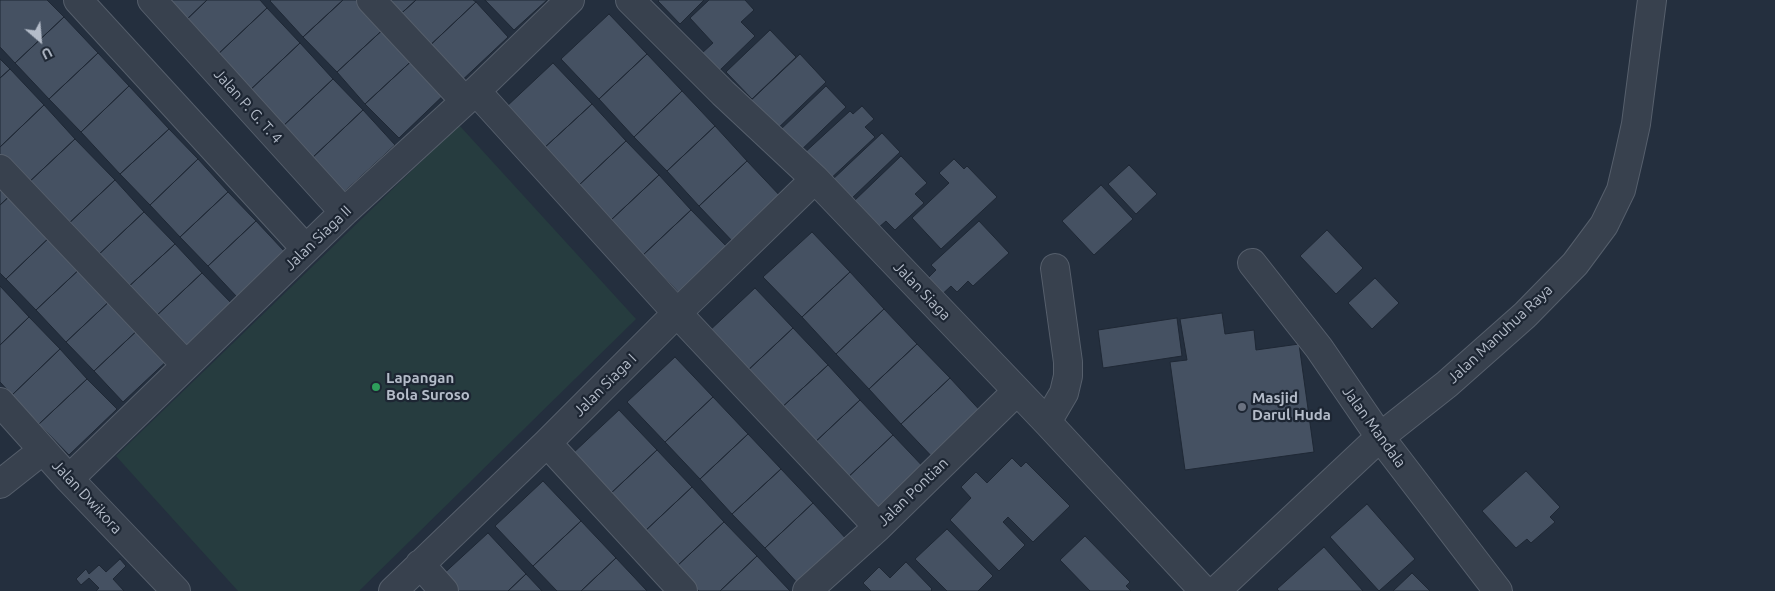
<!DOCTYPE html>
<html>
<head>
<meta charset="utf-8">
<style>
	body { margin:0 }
	#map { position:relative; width:1775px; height:591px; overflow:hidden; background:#242f3e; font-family:Ubuntu,sans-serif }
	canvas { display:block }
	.north { position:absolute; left:15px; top:15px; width:50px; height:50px; -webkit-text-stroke:4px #1d2633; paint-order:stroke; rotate:153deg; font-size:14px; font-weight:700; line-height:20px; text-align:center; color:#b4bcc9 }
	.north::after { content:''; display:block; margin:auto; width:18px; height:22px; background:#b4bcc9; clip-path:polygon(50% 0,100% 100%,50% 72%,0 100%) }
</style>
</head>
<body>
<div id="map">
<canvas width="1775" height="591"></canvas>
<div class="north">U</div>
</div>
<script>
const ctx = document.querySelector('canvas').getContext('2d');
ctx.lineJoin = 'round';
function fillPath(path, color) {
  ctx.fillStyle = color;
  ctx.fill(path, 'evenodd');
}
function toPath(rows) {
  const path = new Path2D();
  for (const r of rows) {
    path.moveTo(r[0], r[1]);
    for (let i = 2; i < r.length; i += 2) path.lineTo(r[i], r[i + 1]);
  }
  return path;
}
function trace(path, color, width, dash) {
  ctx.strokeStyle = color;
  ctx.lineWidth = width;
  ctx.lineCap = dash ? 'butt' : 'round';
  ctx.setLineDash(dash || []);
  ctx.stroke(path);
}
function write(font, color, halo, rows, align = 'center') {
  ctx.font = font + ' Ubuntu,sans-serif';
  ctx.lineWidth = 4.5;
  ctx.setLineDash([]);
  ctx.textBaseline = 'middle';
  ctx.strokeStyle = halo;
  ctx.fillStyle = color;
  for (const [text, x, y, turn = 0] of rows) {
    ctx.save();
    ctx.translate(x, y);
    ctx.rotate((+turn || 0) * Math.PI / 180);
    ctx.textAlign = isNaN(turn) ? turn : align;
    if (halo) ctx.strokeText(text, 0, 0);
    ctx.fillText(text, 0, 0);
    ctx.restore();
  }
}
fillPath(toPath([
	[459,125,636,319,359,591,238,591,116,456]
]), '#263c3f');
const building = toPath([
	[0,0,47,0,64,17,15,63,0,47,0,0],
	[162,0,207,0,183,23,162,0],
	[207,0,260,0,267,8,215,57,183,23,207,0],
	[271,0,343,0,303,37,270,1,271,0],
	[343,0,366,0,389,24,337,72,303,37,343,0],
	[375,0,416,0,394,20,375,0],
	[416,0,473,0,476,2,424,51,394,20,416,0],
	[485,0,547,0,514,30,485,0],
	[659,0,704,0,680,24,658,1,659,0],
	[709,0,745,0,754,10,741,22,755,36,718,72,701,54,713,43,690,18,709,0],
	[476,2,508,37,456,86,424,51,476,2],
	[267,8,300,43,248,92,215,57,267,8],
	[609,14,647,54,599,99,561,59,609,14],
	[64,17,98,53,49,99,15,63,64,17],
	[389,24,418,55,365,104,337,72,389,24],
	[770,30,796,57,752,99,726,72,770,30],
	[300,43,333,79,282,127,248,92,300,43],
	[98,53,129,86,81,132,49,99,98,53],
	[647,54,682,91,634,137,599,99,647,54],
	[800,54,826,82,773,133,746,105,800,54],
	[418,55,450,89,399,138,365,104,418,55],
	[0,59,10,69,0,78,0,59],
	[553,63,592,104,543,149,505,108,553,63],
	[10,69,44,105,0,147,0,78,10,69],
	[333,79,363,110,311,159,282,127,333,79],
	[129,86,169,129,120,174,81,132,129,86],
	[826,86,846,107,797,154,777,133,826,86],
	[682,91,715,126,667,171,634,137,682,91],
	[592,104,626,141,578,186,543,149,592,104],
	[44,105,75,139,27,184,0,156,0,147,44,105],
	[862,106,874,119,865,127,875,137,826,183,801,156,850,111,853,114,862,106],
	[363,110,395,145,343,193,311,159,363,110],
	[715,126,747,161,699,206,667,171,715,126],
	[169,129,198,159,150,205,120,174,169,129],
	[882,133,900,152,850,200,831,181,882,133],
	[75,139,115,180,66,226,27,184,75,139],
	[626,141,659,175,611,220,578,186,626,141],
	[901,156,927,183,915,194,924,203,895,230,886,221,878,228,853,202,901,156],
	[198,159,228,192,180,237,150,205,198,159],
	[954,159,964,169,967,166,997,197,941,249,912,218,949,183,939,173,954,159],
	[747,161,783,199,735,244,699,206,747,161],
	[1129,165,1157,194,1136,214,1108,184,1129,165],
	[659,175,691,210,643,255,611,220,659,175],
	[0,176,15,191,0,205,0,176],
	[115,180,144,212,96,257,66,226,115,180],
	[1101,185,1133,219,1094,255,1062,221,1101,185],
	[15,191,54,233,6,279,0,273,0,205,15,191],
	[228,192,256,221,208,266,180,237,228,192],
	[691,210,728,248,679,293,643,255,691,210],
	[144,212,175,244,126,289,96,257,144,212],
	[256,221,285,252,237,297,208,266,256,221],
	[979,221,1009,253,973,286,968,281,957,292,951,286,937,299,923,283,936,270,931,265,979,221],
	[1327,230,1363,268,1336,294,1300,256,1327,230],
	[812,232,850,272,802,317,763,277,812,232],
	[54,233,84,265,36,310,6,279,54,233],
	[175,244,202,273,154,318,126,289,175,244],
	[84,265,114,297,66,342,36,310,84,265],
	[850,272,884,309,836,354,802,317,850,272],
	[202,273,232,304,183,349,154,318,202,273],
	[1375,278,1399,303,1372,329,1348,303,1375,278],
	[0,286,29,317,0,345,0,286],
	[755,288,793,328,745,373,707,333,755,288],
	[114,297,142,326,94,371,66,342,114,297],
	[884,309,917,344,869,389,836,354,884,309],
	[1222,313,1225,334,1254,330,1256,350,1299,344,1314,452,1185,470,1170,362,1187,360,1180,319,1222,313],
	[29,317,60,349,12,395,0,382,0,345,29,317],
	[1177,318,1182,356,1103,368,1098,330,1177,318],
	[142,326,171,357,123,402,94,371,142,326],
	[793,328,828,365,779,410,745,373,793,328],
	[917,344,950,378,901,424,869,389,917,344],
	[60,349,87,379,39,424,12,395,60,349],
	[675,357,713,397,665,442,627,402,675,357],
	[828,365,860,400,812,445,779,410,828,365],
	[950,378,986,417,937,462,901,424,950,378],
	[87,379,117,409,69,455,39,424,87,379],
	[713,397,748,434,700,479,665,442,713,397],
	[860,400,893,435,845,480,812,445,860,400],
	[619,410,657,450,609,495,571,455,619,410],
	[748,434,781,469,732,514,700,479,748,434],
	[893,435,929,473,881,518,845,480,893,435],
	[657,450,692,487,644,532,609,495,657,450],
	[1012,458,1021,467,1026,462,1070,506,1033,542,1008,517,1003,522,1025,545,999,571,950,520,971,498,961,487,976,472,987,483,1012,458],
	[781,469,813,503,765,548,732,514,781,469],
	[1526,471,1560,507,1550,517,1555,522,1531,543,1527,539,1516,548,1482,511,1526,471],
	[543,481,581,521,533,566,495,526,543,481],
	[692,487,724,522,676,567,644,532,692,487],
	[813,503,849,542,801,587,765,548,813,503],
	[1367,504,1415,559,1379,591,1330,537,1367,504],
	[581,521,616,558,581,591,557,591,533,566,581,521],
	[724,522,757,556,720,591,699,591,676,567,724,522],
	[947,529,993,576,978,591,947,591,915,559,947,529],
	[488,533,526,574,508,591,451,591,439,578,488,533],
	[1085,536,1130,582,1126,586,1131,591,1090,591,1060,560,1085,536],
	[1324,547,1363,591,1279,591,1277,589,1324,547],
	[757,556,790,591,720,591,757,556],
	[616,558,647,591,581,591,616,558],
	[120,559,126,566,113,579,124,591,96,591,99,588,89,578,81,585,76,579,86,569,89,574,99,565,106,572,120,559],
	[906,562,932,589,931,590,932,591,871,591,863,583,879,567,890,578,906,562],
	[1412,573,1430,591,1393,591,1412,573],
	[526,574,542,591,508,591,526,574]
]);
fillPath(building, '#455162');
trace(building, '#1f2835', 1);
const minor = toPath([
	[78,0,306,249],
	[152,0,344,212],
	[371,0,465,101],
	[630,0,723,93,815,179,1047,422,1204,591],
	[476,91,677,313,878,527],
	[0,169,186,365],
	[1252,263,1319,348,1380,437,1498,591],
	[0,402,69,479,176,591],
	[1047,422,1064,393,1068,376,1068,362,1055,268],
	[547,443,683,591],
	[69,479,344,212,476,91,570,0],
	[0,484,43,450],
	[420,564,444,591],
	[393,591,547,443,677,313,815,179],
	[807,591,878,527,1017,391],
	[1216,591,1380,437,1447,384,1525,315,1575,264,1604,225,1621,190,1629,156,1636,124,1652,0]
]);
trace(minor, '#565f6c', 30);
trace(minor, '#38414e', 28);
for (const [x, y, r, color] of [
	[376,387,5,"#2e9e5b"],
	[1242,407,5,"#6b7280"]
]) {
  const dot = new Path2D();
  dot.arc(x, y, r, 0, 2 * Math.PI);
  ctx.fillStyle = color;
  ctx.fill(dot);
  trace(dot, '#1d2633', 2);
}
write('15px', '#b4bcc9', '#1d2633', [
	["Jalan P. G. T. 4",248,106,48],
	["Jalan Siaga II",318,238,-44],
	["Jalan Siaga",922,291,46],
	["Jalan Manuhua Raya",1500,334,-43],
	["Jalan Siaga I",605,385,-45],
	["Jalan Mandala",1374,427,54],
	["Jalan Pontian",913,492,-44],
	["Jalan Dwikora",87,497,47]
]);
write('bold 15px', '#b4bcc9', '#1d2633', [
	["Lapangan",386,378],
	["Bola Suroso",386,395],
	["Masjid",1252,398],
	["Darul Huda",1252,415]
], 'left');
</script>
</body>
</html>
